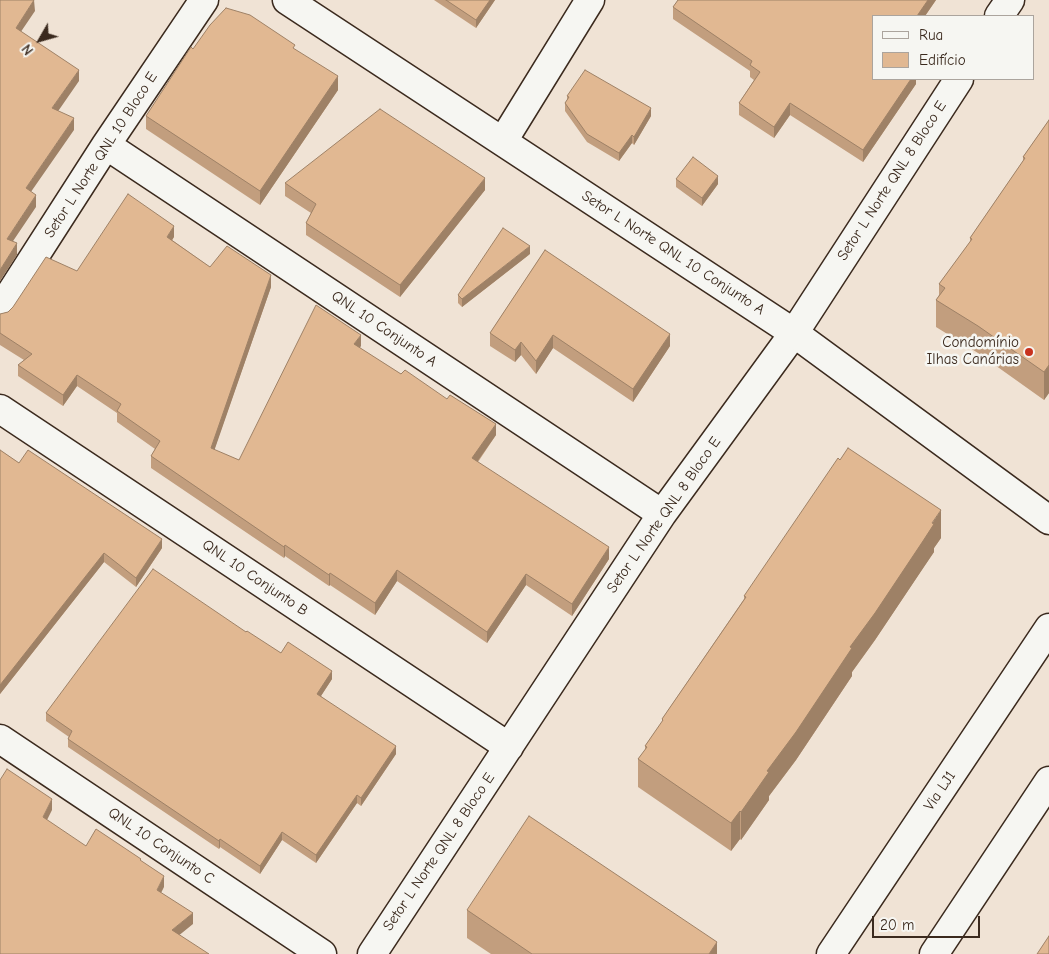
<!DOCTYPE html>
<html>
<head>
<meta charset="utf-8">
<style>
	body { margin:0 }
	#map { position:relative; width:1049px; height:954px; overflow:hidden; background:#f0e3d5; font-family:"Comic Neue",sans-serif }
	canvas { display:block }
	.legend { position:absolute; left:872px; top:15px; width:162px; height:65px; box-sizing:border-box; background:#f6f6f2; border:1px solid #aba49d; margin:0; padding:6px 9px; list-style:none; font-size:15px; color:#3b2a1e }
	.legend li { display:flex; align-items:center; gap:10px; height:25px }
	.legend b { width:25px; border:1px solid #aba49d }
	.north { position:absolute; left:15px; top:15px; width:50px; height:50px; -webkit-text-stroke:4px #f6f6f2; paint-order:stroke; rotate:232deg; font-size:14px; font-weight:700; line-height:20px; text-align:center; color:#3b2a1e }
	.north::after { content:''; display:block; margin:auto; width:18px; height:22px; background:#3b2a1e; clip-path:polygon(50% 0,100% 100%,50% 72%,0 100%) }
	.scale { position:absolute; left:872px; top:916px; width:108px; height:22px; box-sizing:border-box; border:2px solid #3b2a1e; border-top:0; padding-left:6px; font-size:15px; line-height:18px; white-space:nowrap; color:#3b2a1e; -webkit-text-stroke:4px #f6f6f2; paint-order:stroke }
</style>
</head>
<body>
<div id="map">
<canvas width="1049" height="954"></canvas>
<ul class="legend">
<li><b style="height:6px;background:#f6f6f2"></b>Rua</li>
<li><b style="height:14px;background:#e1b892"></b>Edifício</li>
</ul>
<div class="north">N</div>
<div class="scale">20 m</div>
</div>
<script>
const ctx = document.querySelector('canvas').getContext('2d');
ctx.lineJoin = 'round';
function toPath(rows) {
  const path = new Path2D();
  for (const r of rows) {
    path.moveTo(r[0], r[1]);
    for (let i = 2; i < r.length; i += 2) path.lineTo(r[i], r[i + 1]);
  }
  return path;
}
function trace(path, color, width, dash) {
  ctx.strokeStyle = color;
  ctx.lineWidth = width;
  ctx.lineCap = dash ? 'butt' : 'round';
  ctx.setLineDash(dash || []);
  ctx.stroke(path);
}
function fillPath(path, color) {
  ctx.fillStyle = color;
  ctx.fill(path, 'evenodd');
}
function write(font, color, halo, rows, align = 'center') {
  ctx.font = font + ' "Comic Neue",sans-serif';
  ctx.lineWidth = 5;
  ctx.setLineDash([]);
  ctx.textBaseline = 'middle';
  ctx.strokeStyle = halo;
  ctx.fillStyle = color;
  for (const [text, x, y, turn = 0] of rows) {
    ctx.save();
    ctx.translate(x, y);
    ctx.rotate((+turn || 0) * Math.PI / 180);
    ctx.textAlign = isNaN(turn) ? turn : align;
    if (halo) ctx.strokeText(text, 0, 0);
    ctx.fillText(text, 0, 0);
    ctx.restore();
  }
}
const street = toPath([
	[999,16,1010,0],
	[503,141,590,0],
	[106,145,662,514],
	[0,310,106,145,204,0],
	[0,409,509,747],
	[0,739,322,954],
	[372,954,662,514,794,333,959,79]
]);
const secondary = toPath([
	[287,0,794,333,1049,520],
	[831,954,1049,628],
	[934,954,1049,781]
]);
trace(street, '#3b2a1e', 31);
trace(secondary, '#3b2a1e', 31);
trace(street, '#f6f6f2', 28);
trace(secondary, '#f6f6f2', 28);
fillPath(toPath([
	[434,0,495,0,476,28],
	[678,0,936,0,925,16,873,79,916,79,916,84,863,162,790,115,774,138,739,115,739,103,754,80,750,77,750,71,673,19,673,7],
	[193,49,295,49,338,90,260,205,146,129,146,116],
	[567,96,651,116,634,145,632,143,619,161,587,142,565,111,565,103,567,100],
	[1049,120,1049,393,1044,400,978,353,936,327,936,300,939,295,939,284,970,242,970,238,1023,161,1023,157],
	[676,179,718,184,702,206,676,187],
	[285,183,485,190,400,297,306,235,306,223,311,213,285,196],
	[174,237,172,240,210,267,271,287,214,450,239,460,361,346,360,348,496,435,478,462,609,559,572,616,526,585,487,643,397,581,375,615,330,585,329,586,285,556,284,558,151,468,151,456,155,449,117,422,117,413,77,386,63,406,18,376,18,365,24,360,0,345,0,314,8,312,77,271],
	[545,250,670,346,633,402,553,348,536,374,521,355,515,362,490,346,490,333],
	[530,254,462,307,458,303,458,295],
	[0,450,19,463,162,548,136,587,104,562,0,694],
	[941,538,934,548,934,552,923,568,875,640,852,672,852,676,796,760,769,796,769,800,741,840,740,839,731,851,638,787,638,759,645,750,645,746,662,722,662,719,744,599,744,596],
	[246,632,281,653,332,679,321,696,396,754,361,806,357,803,316,863,282,840,260,874,220,847,219,849,68,747,68,739,69,737,46,721,46,713],
	[467,910,717,954,491,954,467,938]
]), '#c29e7e');
fillPath(toPath([
	[34,0,35,11,16,39,16,28],
	[490,0,495,0,476,28,476,20],
	[928,0,936,0,925,16,917,16],
	[79,70,79,81,52,120,52,108],
	[338,76,338,90,260,205,260,191],
	[911,79,916,79,916,84,863,162,863,150],
	[790,103,790,115,774,138,774,127],
	[651,108,651,116,634,145,634,137],
	[74,118,74,130,26,199,26,188],
	[632,135,632,143,619,161,619,153],
	[718,176,718,184,702,206,702,198],
	[485,178,485,190,400,297,400,285],
	[36,195,36,207,7,250,7,239],
	[174,226,174,237,167,248,167,237],
	[17,243,17,255,0,281,0,270],
	[530,246,530,254,462,307,462,299],
	[271,275,271,287,211,460,211,448],
	[670,334,670,346,633,402,633,389],
	[361,335,361,346,354,355,354,344],
	[553,335,553,348,536,374,536,361],
	[521,342,521,355,515,362,515,350],
	[1049,365,1049,393,1044,400,1044,372],
	[77,375,77,386,63,406,63,395],
	[496,424,496,435,472,469,472,458],
	[941,510,941,538,934,548,934,552,875,640,852,672,852,676,796,760,769,796,769,800,741,840,741,812,767,771],
	[162,539,162,548,136,587,136,578],
	[285,545,285,556,284,558,284,547],
	[609,547,609,559,572,616,572,604],
	[104,553,104,562,0,694,0,685],
	[397,570,397,581,375,615,375,603],
	[330,573,330,585,329,586,329,575],
	[526,574,526,585,487,643,487,632],
	[332,671,332,679,317,702,317,694],
	[396,746,396,754,361,806,361,798],
	[357,795,357,803,316,863,316,855],
	[52,799,52,810,43,828,43,817],
	[740,811,740,839,731,851,731,823],
	[282,832,282,840,260,874,260,866],
	[220,839,220,847,219,849,219,841],
	[164,876,164,887,157,901,157,890],
	[193,913,193,924,172,941,172,930],
	[717,942,717,954,709,954]
]), '#9e8166');
const building = toPath([
	[0,0,34,0,16,28,79,70,52,108,74,118,26,188,36,195,7,239,17,243,0,270,0,0],
	[446,0,490,0,476,20,446,0],
	[678,0,928,0,917,16,873,16,873,79,911,79,863,150,790,103,774,127,739,103,760,72,750,65,752,61,673,7,678,0],
	[226,8,250,15,295,45,293,48,338,76,260,191,146,116,191,47,193,49,210,25,226,8],
	[585,70,651,108,634,137,632,135,619,153,587,134,565,103,569,97,567,96,585,70],
	[380,109,485,178,400,285,306,223,316,204,285,183,380,109],
	[1049,120,1049,365,1044,372,978,326,936,300,945,288,939,284,972,239,970,238,1025,158,1023,157,1049,120],
	[693,157,718,176,702,198,676,179,693,157],
	[128,194,174,226,167,237,210,267,227,246,271,275,211,448,239,460,316,305,361,335,354,344,401,374,405,370,447,399,450,395,496,424,472,458,609,547,572,604,526,574,487,632,397,570,375,603,330,573,329,575,285,545,284,547,151,456,160,441,117,411,121,404,77,375,63,395,18,365,32,354,0,333,0,314,8,312,13,307,46,257,77,271,128,194],
	[503,228,530,246,462,299,458,295,503,228],
	[545,250,670,334,633,389,553,335,536,361,521,342,515,350,490,333,545,250],
	[848,448,941,510,932,523,934,524,923,541,875,613,850,647,852,648,796,732,767,771,769,772,741,812,740,811,731,823,638,759,647,747,645,746,663,720,662,719,746,597,744,596,761,571,838,458,840,460,848,448],
	[0,450,19,463,28,450,162,539,136,578,104,553,0,685,0,450],
	[153,569,246,632,247,631,281,653,288,642,332,671,317,694,396,746,361,798,357,795,316,855,282,832,260,866,220,839,219,841,68,739,72,731,46,713,153,569],
	[7,769,52,799,43,817,86,846,96,829,141,859,140,860,164,876,157,890,193,913,172,930,209,954,0,954,0,780,7,769],
	[529,816,717,942,709,954,532,954,467,910,529,816],
	[1049,936,1049,954,1037,954,1049,936]
]);
fillPath(building, '#e1b892');
trace(building, '#9e8166', 1);
for (const [x, y, r, color] of [
	[1029,352,5,"#c8321e"]
]) {
  const dot = new Path2D();
  dot.arc(x, y, r, 0, 2 * Math.PI);
  ctx.fillStyle = color;
  ctx.fill(dot);
  trace(dot, '#f6f6f2', 2);
}
write('15px', '#3b2a1e', '#f6f6f2', [
	["Setor L Norte QNL 10 Bloco E",101,155,-57],
	["Setor L Norte QNL 8 Bloco E",892,181,-57],
	["Setor L Norte QNL 10 Conjunto A",673,253,33],
	["QNL 10 Conjunto A",384,329,34],
	["Setor L Norte QNL 8 Bloco E",664,515,-55],
	["QNL 10 Conjunto B",255,578,34],
	["Via LJ1",940,791,-56],
	["QNL 10 Conjunto C",161,846,34],
	["Setor L Norte QNL 8 Bloco E",439,852,-56]
]);
write('15px', '#3b2a1e', '#f6f6f2', [
	["Condomínio",1019,343],
	["Ilhas Canárias",1019,360]
], 'right');
</script>
</body>
</html>
